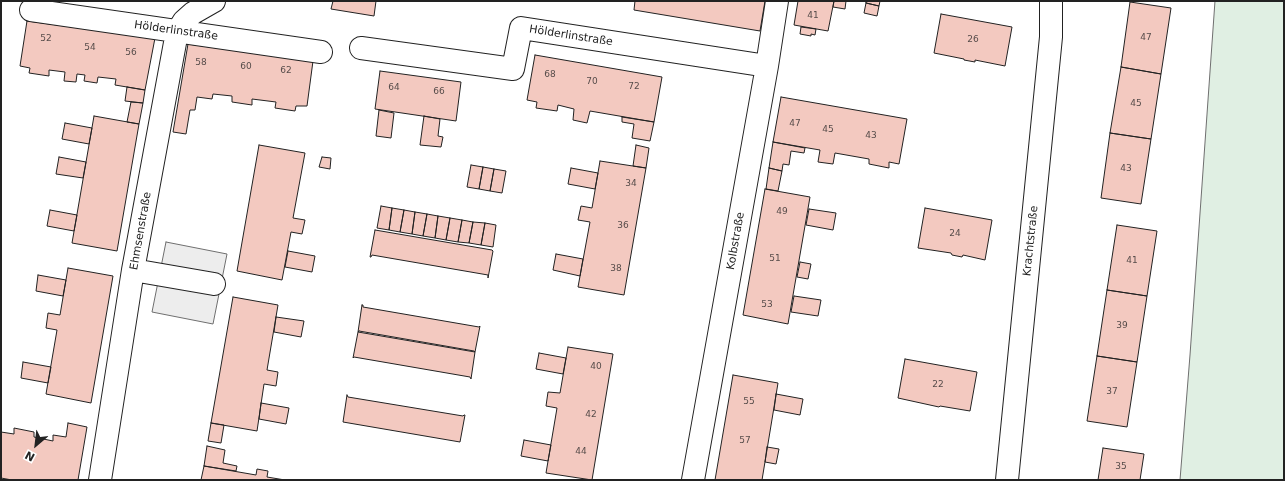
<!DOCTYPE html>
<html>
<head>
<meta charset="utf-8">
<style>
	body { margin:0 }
	#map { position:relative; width:1285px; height:481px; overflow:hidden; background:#fff; font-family:"DejaVu Sans",sans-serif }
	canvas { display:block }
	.frame { position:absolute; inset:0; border:2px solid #222; pointer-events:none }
	.north { position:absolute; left:16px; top:425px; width:40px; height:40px; -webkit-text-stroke:3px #fff; paint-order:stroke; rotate:208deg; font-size:11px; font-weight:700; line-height:16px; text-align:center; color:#222 }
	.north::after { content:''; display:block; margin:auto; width:14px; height:18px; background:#222; clip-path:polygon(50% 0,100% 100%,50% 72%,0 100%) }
</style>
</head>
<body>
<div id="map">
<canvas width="1285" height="481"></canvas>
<div class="frame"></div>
<div class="north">N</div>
</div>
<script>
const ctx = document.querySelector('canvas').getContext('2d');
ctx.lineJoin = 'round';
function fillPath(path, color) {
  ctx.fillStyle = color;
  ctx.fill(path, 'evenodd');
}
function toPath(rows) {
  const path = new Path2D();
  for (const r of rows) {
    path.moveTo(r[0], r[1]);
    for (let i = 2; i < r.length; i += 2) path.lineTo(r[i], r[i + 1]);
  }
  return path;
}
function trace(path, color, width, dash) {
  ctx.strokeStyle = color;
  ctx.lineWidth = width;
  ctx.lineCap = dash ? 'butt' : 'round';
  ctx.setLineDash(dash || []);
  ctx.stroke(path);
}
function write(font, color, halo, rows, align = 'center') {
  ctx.font = font + ' "DejaVu Sans",sans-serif';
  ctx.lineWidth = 3;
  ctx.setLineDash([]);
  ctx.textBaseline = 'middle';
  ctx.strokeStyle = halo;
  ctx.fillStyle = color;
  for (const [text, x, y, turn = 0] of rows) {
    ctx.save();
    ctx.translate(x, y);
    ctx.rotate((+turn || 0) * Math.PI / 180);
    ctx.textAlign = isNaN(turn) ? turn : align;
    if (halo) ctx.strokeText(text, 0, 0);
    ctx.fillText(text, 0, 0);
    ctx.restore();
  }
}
const green = toPath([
	[1215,1,1284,1,1284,480,1180,480,1190,355,1215,1]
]);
fillPath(green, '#e0efe3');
trace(green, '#6f6f6f', 1);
const parking = toPath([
	[166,242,227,254,213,324,152,312,166,242]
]);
fillPath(parking, '#ededed');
trace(parking, '#6f6f6f', 1);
const building = toPath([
	[333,1,376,1,374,16,331,9,333,1],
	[635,1,765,1,760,31,634,10,635,1],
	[798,1,834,1,828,31,794,25,798,1],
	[834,1,846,1,845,9,833,7,834,1],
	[866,1,880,1,879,6,866,3,866,1],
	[1130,2,1171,8,1161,74,1121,67,1130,2],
	[866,3,879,6,877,16,864,13,866,3],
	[941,14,1012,27,1005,66,975,60,975,62,964,60,964,59,934,53,941,14],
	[27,21,155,38,145,90,115,85,116,79,98,77,97,83,84,81,85,75,77,74,76,82,64,81,65,72,49,70,49,76,29,73,30,68,20,66,27,21],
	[801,27,816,29,815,35,811,34,811,36,800,34,801,27],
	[188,44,313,61,307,106,296,106,295,111,275,108,276,102,252,99,252,105,232,102,232,96,213,94,212,99,197,97,195,110,190,110,186,134,173,132,188,44],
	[535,55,662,77,654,122,590,111,587,123,573,120,574,109,558,105,557,111,536,108,537,102,527,100,535,55],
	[1121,67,1161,74,1151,139,1110,133,1121,67],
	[380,71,461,82,456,121,375,109,380,71],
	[127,87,145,90,143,103,125,101,127,87],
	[781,97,907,119,899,164,889,162,889,168,869,164,869,159,835,153,833,164,818,162,820,150,773,142,781,97],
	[131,102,143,103,139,124,127,122,131,102],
	[379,110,394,113,391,138,376,136,379,110],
	[94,116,139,124,117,251,72,243,94,116],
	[424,116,440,119,438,136,443,137,441,147,420,145,424,116],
	[622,117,654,122,650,141,632,138,634,124,622,122,622,117],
	[65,123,92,128,89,144,62,139,65,123],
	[1110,133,1151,139,1141,204,1101,198,1110,133],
	[773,142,805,148,804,153,791,151,789,165,783,164,782,171,769,168,773,142],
	[259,145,305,153,293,218,305,220,302,234,291,232,282,280,237,271,259,145],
	[636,145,649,148,646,168,633,166,636,145],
	[59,157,86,162,83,178,56,174,59,157],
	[322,157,331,158,330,169,319,167,322,157],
	[600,161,646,168,624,295,578,287,590,222,578,220,581,206,592,208,600,161],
	[471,165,483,167,479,189,467,187,471,165],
	[483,167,494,169,490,191,479,189,483,167],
	[571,168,598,173,595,189,568,184,571,168],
	[769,168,782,171,778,191,766,189,769,168],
	[494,169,506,171,502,193,490,191,494,169],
	[765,189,810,197,788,324,743,315,765,189],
	[381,206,392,208,389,230,377,228,381,206],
	[392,208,404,210,400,232,389,230,392,208],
	[925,208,992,220,985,260,963,255,962,257,952,255,951,253,918,248,925,208],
	[809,209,836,213,833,230,806,225,809,209],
	[50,210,77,215,74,231,47,226,50,210],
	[404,210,415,212,412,234,400,232,404,210],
	[415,212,427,214,423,236,412,234,415,212],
	[427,214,438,216,435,238,423,236,427,214],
	[438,216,450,218,446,240,435,238,438,216],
	[450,218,462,220,458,242,446,240,450,218],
	[462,220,473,222,469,243,458,242,462,220],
	[473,222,485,223,481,245,469,243,473,222],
	[485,223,496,225,493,247,481,245,485,223],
	[1117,225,1157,231,1147,296,1107,290,1117,225],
	[375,230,492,250,493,251,488,278,488,275,372,255,371,257,370,257,375,230],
	[288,251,315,256,312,272,285,267,288,251],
	[556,254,583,259,580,276,553,270,556,254],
	[800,262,811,264,808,279,797,277,800,262],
	[68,268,113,276,91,403,46,394,57,330,46,328,48,313,60,315,68,268],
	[38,275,66,280,63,296,36,291,38,275],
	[1107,290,1147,296,1137,362,1097,356,1107,290],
	[794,296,821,300,818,316,791,312,794,296],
	[233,297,278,305,267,370,278,372,276,386,264,384,257,431,211,423,233,297],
	[362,305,363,305,363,307,479,327,480,326,475,352,358,332,362,305],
	[276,317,304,321,301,337,274,332,276,317],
	[359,331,474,351,475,352,471,379,470,377,354,357,353,358,358,332,359,331],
	[568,347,613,354,592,480,546,473,557,408,546,406,548,392,560,393,568,347],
	[539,353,566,358,563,374,536,369,539,353],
	[1097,356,1137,362,1127,427,1087,421,1097,356],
	[905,359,977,372,970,411,940,406,939,407,898,398,905,359],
	[23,362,51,367,48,383,21,378,23,362],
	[733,375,778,383,762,480,715,480,733,375],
	[776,394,803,399,800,415,774,410,776,394],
	[347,395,348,397,463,416,464,415,465,415,460,442,343,422,347,395],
	[261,403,289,408,286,424,259,419,261,403],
	[68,423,87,427,78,480,12,480,1,478,1,432,14,434,14,428,34,432,34,437,53,441,53,435,66,437,68,423],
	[211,423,224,425,221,443,208,441,211,423],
	[524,440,551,445,548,461,521,456,524,440],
	[207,446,225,450,223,463,237,466,236,471,204,466,207,446],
	[767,447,779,449,776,464,765,462,767,447],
	[1103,448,1144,454,1140,480,1098,480,1103,448],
	[204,466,256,475,257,469,268,471,267,477,285,480,201,480,204,466]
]);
fillPath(building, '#f3c9c0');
trace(building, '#222', 1);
const minor = toPath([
	[31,10,321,52],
	[361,48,513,69,521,28,767,66],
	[133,270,214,284],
	[100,480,133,270,177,32,184,21,193,13,214,1],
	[693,480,767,66,777,1],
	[1007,480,1051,37,1051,1]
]);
trace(minor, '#222', 24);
trace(minor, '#fff', 22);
write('9px', '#564c4a', null, [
	["41",813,16],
	["47",1146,38],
	["52",46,39],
	["26",973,40],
	["54",90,48],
	["56",131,53],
	["58",201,63],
	["60",246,67],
	["62",286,71],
	["68",550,75],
	["70",592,82],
	["72",634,87],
	["64",394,88],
	["66",439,92],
	["45",1136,104],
	["47",795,124],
	["45",828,130],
	["43",871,136],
	["43",1126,169],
	["34",631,184],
	["49",782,212],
	["36",623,226],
	["24",955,234],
	["51",775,259],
	["41",1132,261],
	["38",616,269],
	["53",767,305],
	["39",1122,326],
	["40",596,367],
	["22",938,385],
	["37",1112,392],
	["55",749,402],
	["42",591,415],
	["57",745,441],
	["44",581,452],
	["35",1121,467]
]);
write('11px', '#222', '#fff', [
	["Hölderlinstraße",176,31,8],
	["Hölderlinstraße",571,36,9],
	["Ehmsenstraße",141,231,-80],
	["Kolbstraße",736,241,-80],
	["Krachtstraße",1031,241,-84]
]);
</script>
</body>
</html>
